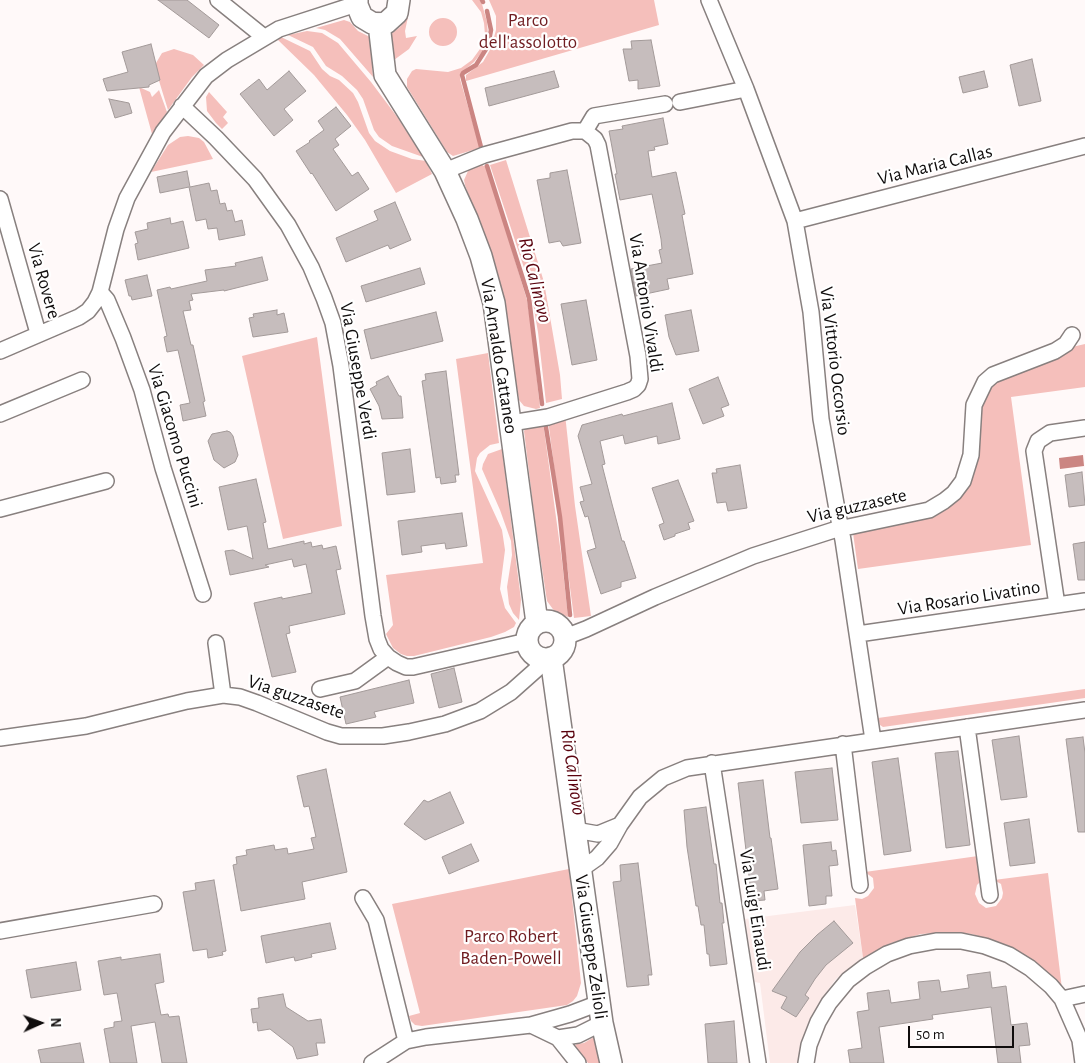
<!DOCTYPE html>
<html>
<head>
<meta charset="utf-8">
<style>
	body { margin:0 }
	#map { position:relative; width:1085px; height:1063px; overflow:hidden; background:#fff9f9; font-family:"Alegreya Sans",sans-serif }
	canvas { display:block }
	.north { position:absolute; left:15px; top:998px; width:50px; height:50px; -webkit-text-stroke:4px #fff; paint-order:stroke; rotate:88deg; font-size:14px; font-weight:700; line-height:20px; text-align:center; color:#0f0c0c }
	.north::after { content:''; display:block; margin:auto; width:18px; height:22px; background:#0f0c0c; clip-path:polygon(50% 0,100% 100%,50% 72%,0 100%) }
	.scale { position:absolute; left:908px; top:1026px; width:106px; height:22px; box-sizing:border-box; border:2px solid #0f0c0c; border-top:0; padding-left:6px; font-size:15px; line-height:18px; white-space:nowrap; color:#0f0c0c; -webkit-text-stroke:4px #fff; paint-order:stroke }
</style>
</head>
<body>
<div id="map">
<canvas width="1085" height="1063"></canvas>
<div class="north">N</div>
<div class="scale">50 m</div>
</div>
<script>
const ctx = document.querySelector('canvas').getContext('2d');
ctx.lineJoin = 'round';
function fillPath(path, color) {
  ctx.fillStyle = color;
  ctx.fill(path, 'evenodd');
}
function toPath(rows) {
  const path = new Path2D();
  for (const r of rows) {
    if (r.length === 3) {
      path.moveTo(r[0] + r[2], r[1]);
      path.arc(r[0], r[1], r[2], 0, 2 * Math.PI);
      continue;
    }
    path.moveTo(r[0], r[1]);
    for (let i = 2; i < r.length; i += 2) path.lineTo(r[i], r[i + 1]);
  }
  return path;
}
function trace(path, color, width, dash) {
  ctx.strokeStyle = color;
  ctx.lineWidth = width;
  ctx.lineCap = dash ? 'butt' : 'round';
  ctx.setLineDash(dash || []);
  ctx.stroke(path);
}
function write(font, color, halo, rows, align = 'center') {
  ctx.font = font + ' "Alegreya Sans",sans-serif';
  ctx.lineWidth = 4.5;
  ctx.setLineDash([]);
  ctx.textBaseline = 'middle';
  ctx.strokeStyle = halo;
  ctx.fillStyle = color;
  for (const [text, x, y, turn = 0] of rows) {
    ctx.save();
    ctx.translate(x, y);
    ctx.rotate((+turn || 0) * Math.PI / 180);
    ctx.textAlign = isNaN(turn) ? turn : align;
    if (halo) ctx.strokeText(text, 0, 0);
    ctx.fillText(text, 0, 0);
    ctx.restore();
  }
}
fillPath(toPath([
	[855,905,863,958,836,979,820,1001,806,1030,800,1063,770,1063,760,983,755,982,745,919]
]), '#fceae8');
fillPath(toPath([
	[472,0,480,0,482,4,487,22,488,36,483,51,474,62,461,73,460,79,480,148,453,156,447,152,407,87,407,79,412,71,416,69,448,72,461,68,472,60,480,49,485,35,484,23,481,12],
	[489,0,654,0,659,25,466,81,466,75,483,62,491,48,496,30,496,16],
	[408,17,405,31,406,38,417,36,409,49,394,60,391,34,400,27],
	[443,32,14],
	[344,20,350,22,358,31,370,37,373,77,340,39,325,30,316,28],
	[307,31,322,33,338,43,371,82,398,118,423,157,392,146,379,137,374,130,363,99,357,90,342,76,326,66,313,47,288,35],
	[281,37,310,51,322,69,330,76,339,80,353,93,358,102,369,133,375,141,390,151,412,159,426,161,432,174,396,193,365,140,347,115,314,75,278,40],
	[174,49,193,55,204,65,192,77,168,110,156,71,156,63,162,53],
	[139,87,150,92,152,97,159,90,167,112,152,134],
	[209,92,227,112,223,117,228,123,222,129,216,123,207,111,206,97],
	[188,136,199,138,204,142,213,159,151,172,168,145,180,137],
	[506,160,544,282,560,375,562,399,546,403,538,332,530,286,490,165],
	[482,163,483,166,486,165,527,300,532,333,540,408,536,409,524,406,519,400,504,307,487,245,465,185,464,180,468,171,471,167],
	[317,337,342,526,283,539,242,356],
	[1085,344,1085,387,1011,397,1031,545,858,569,853,533,953,503,986,387,1007,375,1072,347],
	[488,353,499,443,490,445,480,453,477,458,475,471,502,530,505,550,500,589,505,608,516,623,514,627,505,632,491,637,414,656,407,656,401,654,393,648,386,634,393,625,386,575,483,563,456,359],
	[565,414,575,506,591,616,574,618,548,420],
	[543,422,562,561,568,617,555,612,547,601,535,522,524,431,527,427],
	[502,449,521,600,519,620,513,613,509,604,507,587,512,555,511,541,500,510,482,469,483,464,488,454],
	[1085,689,1085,698,883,727,880,725,878,718],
	[978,856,981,881,977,885,975,894,979,903,986,908,996,906,1002,898,1003,893,1001,884,994,880,1048,873,1062,989,1050,975,1022,953,1007,945,972,934,954,932,921,934,891,943,863,958,855,898,862,899,868,896,874,888,873,878,865,872],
	[569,869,581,983,577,996,573,1001,567,1005,422,1026,415,1025,411,1021,409,1016,420,1013,392,904],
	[594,1037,601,1063,588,1063,574,1046,577,1044,584,1043]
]), '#f5bfbb');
fillPath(toPath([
	[1083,455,1084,466,1060,469,1059,458]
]), '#cb8582');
trace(toPath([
	[482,0,483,2],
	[481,147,462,75,463,73,476,65,488,46,491,30,487,11],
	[487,166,529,298,542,404],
	[545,421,560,517,570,615]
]), '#cb8582', 4.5);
const building = toPath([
	[158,0,187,0,219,25,209,38,158,0],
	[651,40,660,86,638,89,638,80,629,81,623,49,632,49,631,41,651,40],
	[151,44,160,80,149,85,149,87,107,91,103,79,128,72,122,52,151,44],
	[1032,59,1041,101,1019,106,1010,65,1032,59],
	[289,71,306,91,284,109,293,120,274,136,240,94,259,79,267,90,289,71],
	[554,71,559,87,489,106,485,88,554,71],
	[984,71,988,87,963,93,959,77,984,71],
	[109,99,129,103,132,113,115,118,109,99],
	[336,107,351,126,335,139,339,145,333,149,352,176,358,172,369,189,336,211,312,173,311,174,296,151,310,142,309,141,324,130,318,121,336,107],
	[663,118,668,144,654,147,655,150,648,151,652,177,676,172,685,214,682,215,693,274,667,279,669,289,636,296,631,269,662,263,659,250,662,249,661,239,652,194,620,200,615,174,617,174,609,131,623,129,622,126,663,118],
	[567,170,581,243,563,246,560,241,549,243,537,180,550,178,550,173,567,170],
	[187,171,190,187,209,183,211,191,217,190,220,204,225,203,227,211,232,210,235,222,242,220,245,235,219,240,217,228,208,229,206,219,196,221,189,187,160,193,157,177,187,171],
	[395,202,411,240,390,249,388,245,346,262,336,238,378,220,374,211,395,202],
	[170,218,171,224,183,221,189,248,138,260,135,244,138,243,135,232,148,229,147,223,170,218],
	[262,257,268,280,224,291,224,290,191,294,193,300,189,301,191,310,183,311,191,345,193,345,205,401,203,402,206,416,183,421,180,405,190,403,178,350,167,352,164,337,167,336,157,290,170,287,171,289,207,281,205,270,236,266,235,263,262,257],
	[420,268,425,284,366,302,361,286,420,268],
	[147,275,152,296,132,300,131,296,129,296,125,280,147,275],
	[586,300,597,360,572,365,561,304,586,300],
	[277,310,277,315,284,313,288,332,253,337,249,318,254,317,253,314,277,310],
	[691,310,699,351,676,355,669,337,665,315,691,310],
	[436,312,443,341,371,359,364,330,436,312],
	[446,371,459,475,455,475,456,482,441,484,440,477,436,478,422,381,426,380,425,374,446,371],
	[388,376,399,396,401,396,403,418,382,419,379,406,370,389,377,385,376,382,388,376],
	[718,377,729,405,721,408,724,416,703,424,689,389,718,377],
	[672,403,680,439,658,444,657,436,625,444,623,435,600,441,605,464,602,465,612,504,622,541,624,541,636,578,621,582,621,587,601,594,587,551,596,548,588,516,585,517,580,502,584,501,580,487,592,484,578,436,582,425,622,414,623,416,672,403],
	[227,431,230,432,233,436,238,455,235,462,224,468,214,460,208,441,212,434,227,431],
	[410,449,415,492,387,495,382,453,410,449],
	[740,465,747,508,728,511,726,502,717,503,712,473,717,473,716,469,740,465],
	[1082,472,1085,505,1069,507,1065,475,1082,472],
	[256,479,266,522,263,523,268,549,304,541,304,544,311,542,312,547,322,545,323,549,336,546,341,569,336,570,345,614,289,626,290,633,286,634,296,672,272,677,254,603,282,597,282,599,312,593,306,564,294,567,292,559,265,565,269,567,230,575,225,551,233,550,253,559,247,526,228,530,219,487,256,479],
	[678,480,694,521,688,523,690,529,675,534,675,536,664,540,659,525,664,523,652,488,678,480],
	[462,513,467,546,446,549,445,543,421,546,422,552,402,555,398,521,462,513],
	[1085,542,1085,580,1078,580,1073,544,1085,542],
	[454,668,462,702,439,708,431,674,454,668],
	[409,680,414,703,374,712,376,717,346,724,340,697,409,680],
	[1019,736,1027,797,1001,800,992,740,1019,736],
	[1083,737,1085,753,1085,832,1078,832,1066,739,1083,737],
	[958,751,970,845,946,848,935,753,958,751],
	[898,758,911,851,884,855,872,762,898,758],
	[832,768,838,820,801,823,795,772,832,768],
	[326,769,347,872,302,882,305,899,241,911,233,865,237,864,236,857,247,855,246,850,274,845,275,850,287,848,288,854,314,849,311,838,316,837,309,806,304,807,297,776,326,769],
	[763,780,770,838,771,838,778,889,764,891,765,900,752,901,738,783,763,780],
	[450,792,464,823,425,840,404,824,424,800,428,802,450,792],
	[706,807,714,864,716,864,720,903,722,903,724,923,722,923,727,964,710,966,709,954,707,954,704,925,701,925,698,906,696,906,687,847,684,810,706,807],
	[1029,819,1035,863,1010,866,1004,823,1029,819],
	[831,842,832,851,836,850,838,865,829,866,832,896,826,896,826,904,809,906,803,845,831,842],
	[471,844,479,861,449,874,442,857,471,844],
	[638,863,652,975,648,975,649,985,627,987,613,882,621,881,620,865,638,863],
	[214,880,226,951,222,952,223,955,208,958,207,949,193,951,183,892,196,890,195,883,214,880],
	[834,921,853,943,826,965,815,979,805,995,809,998,796,1017,781,1008,787,997,772,991,800,952,817,935,834,921],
	[330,923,336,949,311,954,312,957,295,961,294,957,266,963,261,936,330,923],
	[160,954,164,982,155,984,161,1015,168,1014,169,1017,179,1016,187,1063,162,1063,155,1022,131,1026,137,1063,110,1063,104,1029,114,1027,114,1022,122,1021,117,993,104,995,98,961,121,957,121,960,160,954],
	[76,962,81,990,31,998,26,970,76,962],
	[990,972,992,988,1006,986,1011,1025,1027,1023,1030,1045,1019,1046,1021,1063,998,1063,991,1007,932,1015,933,1019,879,1027,884,1063,850,1063,848,1050,862,1048,857,1012,869,1010,867,993,889,990,891,1003,920,999,918,982,939,980,941,992,969,988,967,975,990,972],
	[283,994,286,1007,308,1021,321,1019,325,1043,316,1043,318,1055,297,1059,293,1047,270,1029,258,1031,257,1022,253,1023,251,1009,259,1008,258,998,283,994],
	[734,1021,737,1063,708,1063,705,1024,734,1021],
	[80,1043,84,1063,41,1063,38,1050,80,1043]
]);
fillPath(building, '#c6bdbd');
trace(building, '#a39a99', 1);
const street = toPath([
	[218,0,264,37],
	[709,0,746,89,795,221,811,312,821,419,838,515,843,540,873,740],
	[680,102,746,89],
	[182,106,216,138,255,179,288,225,311,267,324,298,333,323,341,366,373,616,377,639,381,649,388,657,397,663,406,667,413,667,527,641],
	[585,131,594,116,665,104],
	[445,171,484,155,572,131,585,131,595,139,598,145,638,356,640,379,638,385,634,389,627,392,548,417,511,423],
	[0,199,38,333],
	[795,221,1085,146],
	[100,292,107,300,123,338,142,390,163,468,203,594],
	[0,351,79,317,88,311,95,302,100,292,116,229,127,198,163,132,206,76,227,60,279,29,347,7,357,5],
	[0,414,82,380],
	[0,509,106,481],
	[1057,605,1034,451,1038,441,1050,433,1085,428],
	[858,634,1085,601],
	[565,635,573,634,586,629,655,597,753,556,834,530,929,510,944,501,954,493,963,481,971,455,974,405,985,382,993,375,1055,351,1066,344,1072,335],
	[216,643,223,695],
	[320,689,355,681,388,657],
	[967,727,990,895],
	[0,738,86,726,187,701,223,695,240,697,257,703,327,732,341,736,383,736,409,732,445,724,480,711,511,692,538,668,541,658],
	[843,744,860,885],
	[712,763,758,1063],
	[575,830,598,834,620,825],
	[580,870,597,858,610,843,620,825,640,797,663,778,687,768,1085,710],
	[363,898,376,920,406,1041],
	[0,931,154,904],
	[1062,999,1085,994],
	[531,1025,558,1038,578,1063],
	[558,1038,578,1035,602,1023],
	[372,1063,406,1041,426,1037,531,1025,570,1014,599,1003],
	[806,1063,809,1045,818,1022,829,1003,848,980,865,967,887,954,909,946,936,941,961,941,985,946,1009,955,1030,968,1051,986,1062,999,1080,1040,1083,1063]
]);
const secondary = toPath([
	[357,0,357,5,362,17,372,23,379,24,386,23,397,13,399,0],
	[379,24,385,75,445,171,467,219,481,256,494,303,537,623],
	[546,640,19],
	[551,658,602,1023,611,1063]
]);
trace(street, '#88807f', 18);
trace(secondary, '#88807f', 24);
trace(street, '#fff', 15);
trace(secondary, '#fff', 21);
write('19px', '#6f1c20', '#fff', [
	["Parco",528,20],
	["dell'assolotto",528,42],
	["Parco Robert",511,936],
	["Baden-Powell",511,958]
]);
write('19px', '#0f0c0c', '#fff', [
	["Via Maria Callas",935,165,-14],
	["Via Rovere",44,281,74],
	["Via Antonio Vivaldi",646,303,81],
	["Via Arnaldo Cattaneo",499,356,81],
	["Via Vittorio Occorsio",835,361,83],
	["Via Giuseppe Verdi",358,371,80],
	["Via Giacomo Puccini",175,436,73],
	["Via guzzasete",857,506,-13],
	["Via Rosario Livatino",969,598,-9],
	["Via guzzasete",296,697,19],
	["Via Luigi Einaudi",755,910,81],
	["Via Giuseppe Zelioli",591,947,82]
]);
write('italic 20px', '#5a030e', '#fff', [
	["Rio Calinovo",535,280,76],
	["Rio Calinovo",573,772,82]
]);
</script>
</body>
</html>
